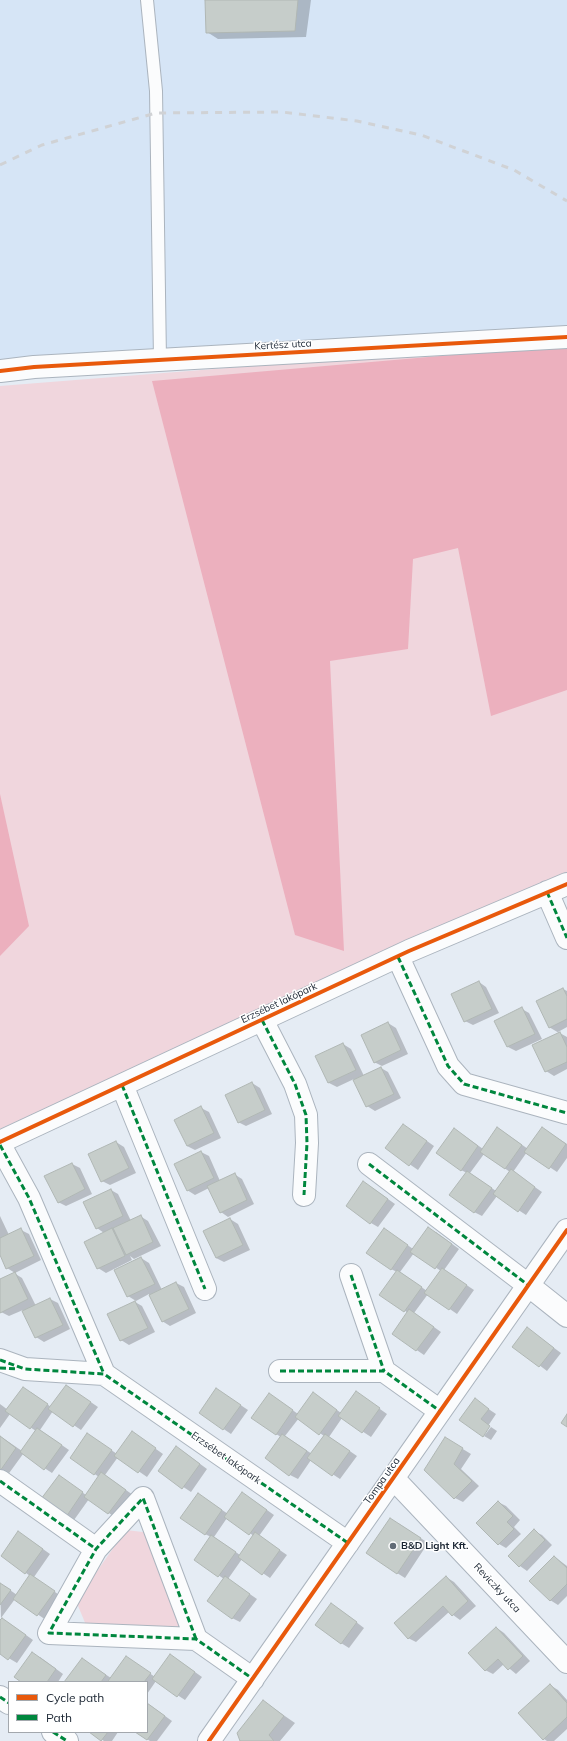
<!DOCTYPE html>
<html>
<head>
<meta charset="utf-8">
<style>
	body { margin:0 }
	#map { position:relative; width:567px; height:1741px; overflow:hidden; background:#e5ecf4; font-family:Mulish,sans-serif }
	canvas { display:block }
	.legend { position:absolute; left:8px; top:1681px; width:140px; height:52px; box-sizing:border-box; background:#fff; border:1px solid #a3a8ad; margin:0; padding:5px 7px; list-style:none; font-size:12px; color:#1a2532 }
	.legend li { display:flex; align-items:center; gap:8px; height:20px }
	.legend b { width:20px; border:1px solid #a3a8ad }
</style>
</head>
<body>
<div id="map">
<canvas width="567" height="1741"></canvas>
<ul class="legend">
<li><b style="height:5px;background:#e8590c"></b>Cycle path</li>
<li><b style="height:5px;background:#00873e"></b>Path</li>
</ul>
</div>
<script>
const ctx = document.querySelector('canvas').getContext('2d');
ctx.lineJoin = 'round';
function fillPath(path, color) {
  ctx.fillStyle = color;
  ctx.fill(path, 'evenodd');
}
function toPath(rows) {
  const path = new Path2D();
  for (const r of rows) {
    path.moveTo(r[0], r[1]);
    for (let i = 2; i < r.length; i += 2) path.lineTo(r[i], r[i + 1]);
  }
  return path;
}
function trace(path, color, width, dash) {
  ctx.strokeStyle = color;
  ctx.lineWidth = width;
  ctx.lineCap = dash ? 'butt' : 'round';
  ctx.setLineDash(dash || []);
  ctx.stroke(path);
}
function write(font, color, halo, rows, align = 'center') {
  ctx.font = font + ' Mulish,sans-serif';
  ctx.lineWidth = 3;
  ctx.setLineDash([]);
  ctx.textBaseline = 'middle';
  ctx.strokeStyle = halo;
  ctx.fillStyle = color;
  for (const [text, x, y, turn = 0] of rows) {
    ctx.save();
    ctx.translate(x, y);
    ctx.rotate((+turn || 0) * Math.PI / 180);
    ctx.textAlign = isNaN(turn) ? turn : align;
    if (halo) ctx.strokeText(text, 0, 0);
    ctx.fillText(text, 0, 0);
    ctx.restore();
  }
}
fillPath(toPath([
	[0,0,567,0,567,334,0,360]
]), '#d6e5f6');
fillPath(toPath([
	[567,341,567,875,0,1129,0,386],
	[126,1530,151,1533,184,1627,86,1625,76,1601]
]), '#f0d6dd');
fillPath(toPath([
	[567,345,567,690,491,716,458,548,413,559,408,649,330,661,344,951,295,935,152,381],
	[0,794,29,926,0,956]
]), '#ecb0be');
fillPath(toPath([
	[206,0,311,0,306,37,218,39,207,32],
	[479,982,486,987,499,1013,473,1025,465,1021],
	[563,989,567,991,567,1027,558,1032,567,1037,567,1069,554,1076,546,1071,559,1033,549,1027],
	[522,1009,529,1013,542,1039,516,1051,508,1047,495,1021],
	[388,1023,396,1028,408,1054,382,1066,374,1062],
	[343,1044,351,1049,364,1076,381,1068,388,1072,401,1098,375,1111,367,1106,354,1079,337,1087,329,1083,317,1057],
	[252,1083,260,1088,272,1114,246,1126,238,1122],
	[201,1108,209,1112,221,1138,195,1150,187,1146],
	[498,1128,528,1149,542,1128,567,1144,567,1158,557,1172,527,1152,513,1172,542,1192,526,1215,497,1196,482,1216,474,1212,467,1173,461,1170,462,1134,483,1149],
	[484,1154,510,1172,496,1191,470,1173],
	[410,1129,434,1146,418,1170,386,1148],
	[116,1142,124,1147,136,1173,110,1185,102,1181],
	[201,1152,209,1156,220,1181,234,1174,242,1179,254,1204,228,1217,221,1212,209,1188,195,1195,187,1190],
	[72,1164,80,1168,92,1194,66,1206,58,1202],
	[371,1187,395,1204,378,1227,371,1223],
	[111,1190,118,1194,131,1221,140,1216,148,1221,161,1246,134,1259,130,1256,132,1260,106,1273,98,1268,104,1233,97,1228],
	[0,1216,9,1235,21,1230,29,1234,41,1260,15,1273,7,1268,0,1253],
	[230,1219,238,1224,250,1250,224,1262,216,1258],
	[436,1232,459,1249,444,1270,474,1290,457,1314,428,1294,414,1313,441,1332,424,1355,393,1334,408,1313,381,1294,397,1272,391,1269,392,1234,413,1249],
	[414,1253,441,1271,427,1291,400,1272],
	[141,1258,149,1263,162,1290,176,1283,184,1287,196,1313,170,1326,162,1321,149,1294,136,1301,128,1296],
	[14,1273,22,1278,36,1306,50,1299,58,1303,70,1329,44,1342,36,1337,23,1310,9,1316,1,1312,0,1280],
	[135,1302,142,1306,155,1332,129,1345,121,1340],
	[527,1328,561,1353,547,1371,514,1346],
	[67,1386,98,1407,81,1430,53,1411,40,1430,69,1450,52,1473,23,1454,7,1476,0,1472,0,1436,22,1451,36,1431,10,1414,0,1428,0,1404,8,1410,31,1392,51,1407],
	[224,1394,248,1410,231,1434,200,1413],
	[363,1397,387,1414,371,1437,342,1418,329,1437,357,1456,340,1479,311,1460,298,1479,290,1475,281,1437,276,1434,277,1399,298,1414,321,1398,341,1413],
	[299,1418,324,1436,312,1454,285,1436],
	[475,1400,496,1414,482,1435],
	[491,1427,497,1431,491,1440,484,1436],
	[139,1437,163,1454,147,1477,118,1457,105,1475,133,1495,116,1518,89,1499,74,1520,66,1516,59,1476,86,1495,99,1477,71,1458,95,1439,117,1454],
	[453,1443,471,1454,461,1469,479,1486,463,1502,455,1498],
	[184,1452,207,1469,191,1492,159,1471],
	[250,1498,274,1515,259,1536,287,1555,270,1578,242,1559,228,1579,257,1599,240,1622,232,1618,224,1579,195,1559,211,1537,205,1534,206,1499,228,1514],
	[227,1518,254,1536,240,1555,214,1537],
	[498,1502,506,1506,520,1520,514,1527,521,1534,506,1548,499,1544],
	[398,1523,428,1543,405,1578,397,1573],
	[534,1531,542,1535,552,1545,527,1571,520,1566],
	[26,1537,50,1554,34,1577,62,1597,46,1620,15,1599,1,1618,0,1583,17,1595,30,1576,26,1573],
	[555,1557,567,1566,567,1596,558,1605,550,1600],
	[446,1577,454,1582,476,1606,460,1620,449,1612,416,1642,408,1638],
	[339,1609,364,1628,349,1648,341,1643],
	[0,1621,9,1623,33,1640,17,1663,0,1653],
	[497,1628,504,1633,530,1661,516,1674,504,1664,493,1674,485,1670],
	[40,1657,63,1674,58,1682,23,1682],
	[82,1659,111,1678,134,1662,155,1677,178,1660,202,1677,185,1700,156,1681,147,1694,147,1682,66,1682],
	[550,1685,558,1690,567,1700,567,1729,554,1741,547,1741,544,1739],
	[263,1701,295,1723,280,1741,241,1741],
	[147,1703,172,1721,157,1741,150,1741,137,1732,147,1732],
	[91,1732,118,1732,112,1741,104,1741]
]), '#0003');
const building = toPath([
	[205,0,298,0,295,31,206,33,205,0],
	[479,981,492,1009,464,1022,451,994,479,981],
	[563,988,567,996,567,1019,549,1028,536,1001,563,988],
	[522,1007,535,1034,507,1047,494,1021,522,1007],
	[388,1022,401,1050,374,1063,361,1035,388,1022],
	[560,1032,567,1047,567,1062,545,1072,532,1045,560,1032],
	[343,1043,356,1070,328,1083,315,1056,343,1043],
	[381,1067,394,1094,366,1107,353,1080,381,1067],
	[252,1082,265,1110,238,1123,225,1095,252,1082],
	[201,1106,214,1133,187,1146,174,1120,201,1106],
	[403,1124,427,1141,409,1166,385,1148,403,1124],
	[497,1127,522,1145,505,1169,480,1152,497,1127],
	[542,1127,566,1144,549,1169,524,1152,542,1127],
	[454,1128,478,1146,461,1171,436,1153,454,1128],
	[116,1141,129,1168,101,1182,88,1154,116,1141],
	[201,1151,214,1178,187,1191,174,1164,201,1151],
	[72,1163,85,1189,58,1203,44,1176,72,1163],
	[511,1169,535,1187,518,1212,493,1194,511,1169],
	[467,1171,492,1188,474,1213,449,1195,467,1171],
	[235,1173,247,1200,220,1213,207,1186,235,1173],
	[363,1181,388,1199,370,1224,346,1206,363,1181],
	[111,1189,123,1216,96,1229,83,1202,111,1189],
	[141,1215,153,1242,126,1255,113,1228,141,1215],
	[230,1218,243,1245,216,1258,203,1231,230,1218],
	[428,1227,452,1244,435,1269,410,1252,428,1227],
	[21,1228,34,1256,6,1269,0,1255,0,1238,21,1228],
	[112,1228,125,1256,97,1269,84,1242,112,1228],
	[384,1228,408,1245,391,1270,366,1253,384,1228],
	[141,1257,155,1284,127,1297,114,1270,141,1257],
	[442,1268,467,1285,449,1310,424,1293,442,1268],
	[397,1270,422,1287,404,1312,379,1295,397,1270],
	[15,1272,28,1299,0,1313,0,1279,15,1272],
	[176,1282,189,1309,162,1322,149,1295,176,1282],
	[50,1298,63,1325,35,1338,22,1311,50,1298],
	[135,1301,148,1328,120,1341,107,1314,135,1301],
	[409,1309,434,1327,416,1351,392,1334,409,1309],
	[527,1327,554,1348,539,1367,512,1347,527,1327],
	[66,1385,91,1402,73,1427,48,1409,66,1385],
	[23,1387,48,1404,30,1429,5,1411,23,1387],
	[216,1388,241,1405,223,1430,199,1413,216,1388],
	[356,1391,380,1408,362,1433,338,1416,356,1391],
	[313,1392,337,1410,319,1435,295,1417,313,1392],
	[269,1393,293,1410,276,1435,251,1418,269,1393],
	[475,1398,489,1409,481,1419,490,1426,483,1437,459,1420,475,1398],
	[567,1414,567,1427,561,1423,567,1414],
	[37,1428,62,1445,44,1470,20,1452,37,1428],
	[132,1431,156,1448,138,1473,114,1456,132,1431],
	[87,1433,112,1450,94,1475,70,1458,87,1433],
	[282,1434,307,1451,289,1476,265,1458,282,1434],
	[325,1434,350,1451,332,1476,307,1458,325,1434],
	[0,1436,16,1448,0,1471,0,1436],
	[445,1437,463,1448,454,1464,472,1481,454,1499,424,1470,445,1437],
	[176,1446,200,1464,182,1489,158,1471,176,1446],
	[101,1472,126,1490,108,1514,84,1497,101,1472],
	[59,1475,83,1492,66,1517,41,1499,59,1475],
	[242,1492,267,1510,249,1535,224,1517,242,1492],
	[198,1493,222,1510,205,1535,180,1518,198,1493],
	[498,1501,513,1516,507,1522,514,1529,498,1545,476,1523,498,1501],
	[390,1518,421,1538,397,1574,366,1553,390,1518],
	[534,1529,545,1540,519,1567,508,1556,534,1529],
	[18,1531,43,1549,25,1574,1,1556,18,1531],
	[255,1532,280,1550,262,1575,238,1557,255,1532],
	[211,1535,236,1552,218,1577,194,1560,211,1535],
	[554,1556,567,1568,567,1584,550,1601,529,1581,554,1556],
	[30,1574,55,1591,37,1616,13,1599,30,1574],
	[225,1576,250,1594,232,1619,207,1601,225,1576],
	[446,1576,468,1601,452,1616,443,1606,408,1639,394,1623,446,1576],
	[0,1583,11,1590,0,1605,0,1583],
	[331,1603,357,1622,341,1644,315,1625,331,1603],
	[2,1618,26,1635,8,1660,0,1654,0,1620,2,1618],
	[496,1627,523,1656,508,1670,498,1659,485,1671,468,1653,496,1627],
	[32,1652,56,1669,47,1682,21,1682,14,1677,32,1652],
	[170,1654,195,1672,177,1697,152,1679,170,1654],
	[126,1656,151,1673,144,1682,110,1682,108,1681,126,1656],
	[82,1658,106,1675,101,1682,64,1682,82,1658],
	[550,1684,567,1703,567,1717,543,1740,518,1713,550,1684],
	[263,1700,284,1716,269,1735,274,1741,240,1741,237,1733,263,1700],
	[147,1703,165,1716,147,1740,135,1732,147,1732,147,1703],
	[89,1732,108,1732,101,1741,89,1732]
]);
fillPath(building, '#c6cdca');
trace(building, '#b0b7b4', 1);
const service = toPath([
	[147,0,156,91,160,360]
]);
const minor = toPath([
	[0,371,34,367,567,337],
	[547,892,567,938],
	[398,957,448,1066,464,1084,567,1113],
	[262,1020,295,1084,306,1115,307,1143,304,1195],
	[122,1085,205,1289],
	[0,1142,409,951,567,884],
	[0,1145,29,1198,104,1374],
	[369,1164,528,1285,567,1316],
	[351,1275,384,1371],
	[0,1360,25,1369,104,1374,348,1543],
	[280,1371,384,1371,440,1411],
	[393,1478,567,1662],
	[0,1481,96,1549],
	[196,1639,143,1498,96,1549,49,1633,196,1639,253,1679],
	[0,1697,9,1703],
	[53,1732,67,1741],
	[209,1741,567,1230]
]);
trace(service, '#abb4be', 14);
trace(minor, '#abb4be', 24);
trace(service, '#fbfcfd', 12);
trace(minor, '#fbfcfd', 22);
trace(toPath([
	[0,165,42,145,156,113,282,112,357,121,421,135,514,170,567,201]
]), '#d0d2d5', 3, [7, 7]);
trace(toPath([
	[547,892,567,938],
	[398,957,448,1066,464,1084,567,1113],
	[262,1020,295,1084,306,1115,307,1143,304,1195],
	[122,1085,205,1289],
	[0,1145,29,1198,104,1374],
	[369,1164,528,1285],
	[351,1275,384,1371],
	[0,1360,25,1369,104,1374,348,1543],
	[0,1368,18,1369],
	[280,1371,384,1371,440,1411],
	[0,1481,96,1549],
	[196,1639,143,1498,96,1549,49,1633,196,1639,253,1679],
	[0,1697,9,1703],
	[53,1732,67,1741]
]), '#00873e', 3, [6, 3]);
trace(toPath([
	[0,371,34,367,567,337],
	[0,1142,409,951,567,884],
	[209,1741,567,1230]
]), '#e8590c', 4);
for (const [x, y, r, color] of [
	[393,1546,4,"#616b76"]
]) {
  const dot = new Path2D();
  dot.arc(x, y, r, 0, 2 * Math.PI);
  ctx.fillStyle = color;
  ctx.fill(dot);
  trace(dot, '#fff', 1.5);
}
write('10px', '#1a2532', '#fff', [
	["Kertész utca",283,345,-3],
	["Erzsébet lakópark",279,1003,-25],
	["Erzsébet lakópark",226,1458,35],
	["Tompa utca",382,1481,-55],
	["Reviczky utca",497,1588,47]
]);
write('bold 10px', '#1a2532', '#fff', [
	["B&D Light Kft.",401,1546]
], 'left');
</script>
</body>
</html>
